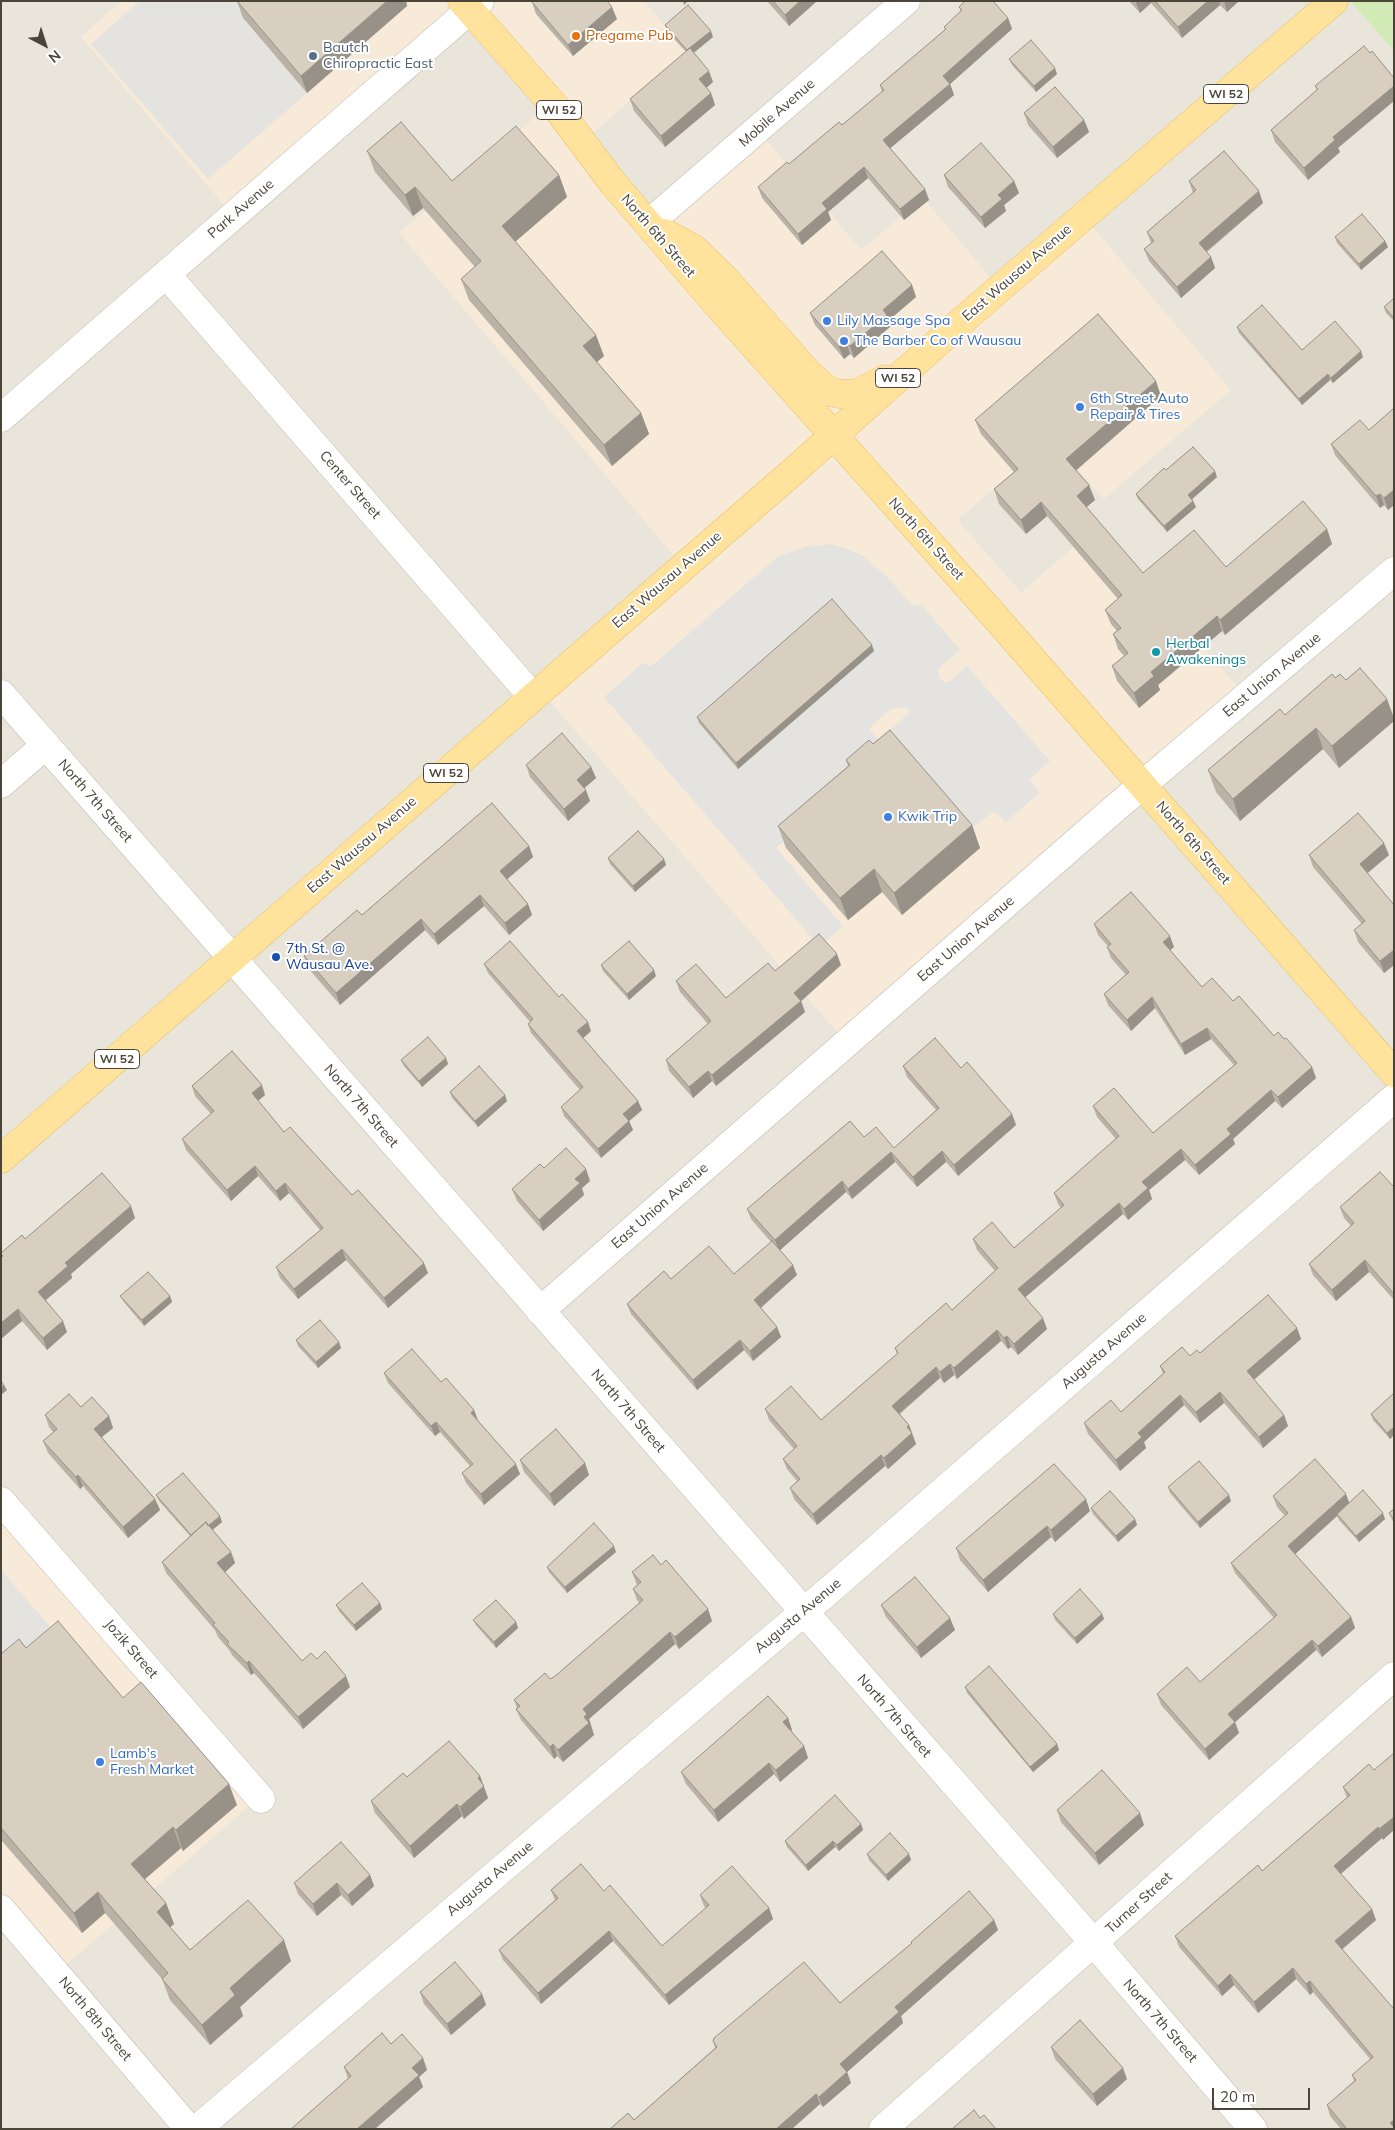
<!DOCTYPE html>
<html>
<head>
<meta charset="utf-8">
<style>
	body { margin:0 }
	#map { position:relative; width:1395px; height:2130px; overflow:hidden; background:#f6f3ec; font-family:Mulish,sans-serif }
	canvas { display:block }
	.frame { position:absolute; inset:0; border:2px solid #4b4439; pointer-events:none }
	.north { position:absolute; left:20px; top:20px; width:50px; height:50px; -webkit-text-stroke:4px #fff; paint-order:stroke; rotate:140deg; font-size:14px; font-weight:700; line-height:20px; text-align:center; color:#4b4439 }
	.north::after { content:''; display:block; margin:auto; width:18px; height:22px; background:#4b4439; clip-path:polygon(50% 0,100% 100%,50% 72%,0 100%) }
	.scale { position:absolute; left:1212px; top:2088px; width:98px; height:22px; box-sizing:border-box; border:2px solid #4b4439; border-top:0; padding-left:6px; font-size:15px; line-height:18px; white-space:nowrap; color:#4b4439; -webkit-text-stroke:4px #fff; paint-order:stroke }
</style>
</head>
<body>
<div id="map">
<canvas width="1395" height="2130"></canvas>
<div class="frame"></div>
<div class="north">N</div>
<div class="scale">20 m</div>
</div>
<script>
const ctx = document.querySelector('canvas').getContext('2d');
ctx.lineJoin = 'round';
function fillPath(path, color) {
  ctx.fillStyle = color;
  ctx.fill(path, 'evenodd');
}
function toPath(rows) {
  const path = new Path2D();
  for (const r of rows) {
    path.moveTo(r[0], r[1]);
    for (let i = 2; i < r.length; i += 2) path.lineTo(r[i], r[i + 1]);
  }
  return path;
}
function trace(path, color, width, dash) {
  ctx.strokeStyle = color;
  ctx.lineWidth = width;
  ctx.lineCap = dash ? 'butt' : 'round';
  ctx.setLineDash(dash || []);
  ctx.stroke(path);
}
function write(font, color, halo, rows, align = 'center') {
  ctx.font = font + ' Mulish,sans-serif';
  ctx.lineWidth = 4;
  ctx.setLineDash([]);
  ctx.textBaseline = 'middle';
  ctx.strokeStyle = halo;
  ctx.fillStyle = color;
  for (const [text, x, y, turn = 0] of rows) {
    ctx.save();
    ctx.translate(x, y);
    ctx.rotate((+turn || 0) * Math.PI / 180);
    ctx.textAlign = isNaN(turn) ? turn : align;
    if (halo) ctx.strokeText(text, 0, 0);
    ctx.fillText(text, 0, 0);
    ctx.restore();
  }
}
fillPath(toPath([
	[1,1,122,1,81,37,475,12,551,103,682,565,844,1039,1097,527,1021,593,957,520,1051,439,1104,499,998,287,861,250,760,134,653,224,583,141,686,52,644,1,1350,1,1394,51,1394,2129,1,2129]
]), '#eae5da');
fillPath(toPath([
	[122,1,644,1,686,52,583,141,653,224,760,133,861,250,923,198,998,286,1081,213,1231,390,1104,499,1051,439,957,520,1021,593,1098,526,1243,693,844,1040,540,690,682,565,399,233,551,103,475,12,235,218,81,37],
	[1,1498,260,1797,59,1971,1,1905]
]), '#f7ead8');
fillPath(toPath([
	[1350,1,1394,1,1394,51]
]), '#d2eab5');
fillPath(toPath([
	[140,1,262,1,243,19,307,93,208,179,91,44],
	[830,544,845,548,863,556,887,577,911,604,916,606,921,604,960,650,938,669,939,678,944,682,950,681,967,666,1050,761,1029,780,1039,793,1006,822,997,813,993,812,972,828,888,732,911,711,904,707,891,709,874,723,869,729,888,751,776,848,843,926,812,953,813,939,604,697,643,663,649,666,654,664,776,558,784,554,805,547],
	[1,1570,60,1638,1,1689]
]), '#e5e3e0');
const minor = toPath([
	[648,224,906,1],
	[166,274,533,697],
	[1,418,480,1],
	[1,694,1094,1943,1253,2129],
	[1,784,46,745],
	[540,1311,1113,810,1394,571],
	[1,1501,261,1799],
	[1,1909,189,2129],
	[197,2129,833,1587,1394,1098],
	[883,2129,1394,1676]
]);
const major = toPath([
	[462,1,559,111,612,182,716,303,989,610,1394,1073],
	[665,233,694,249,725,279,808,373,825,388,831,392,840,394,858,393,885,379],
	[1,1159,796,469,963,320,1334,1]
]);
trace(minor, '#c2bbae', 29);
trace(major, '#e6c16a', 29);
trace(minor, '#fff', 28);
trace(major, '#ffe39c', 28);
fillPath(toPath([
	[237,1,406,1,407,6,307,93,243,18],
	[767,1,817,1,789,26],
	[1129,1,1239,1,1227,12,1220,5,1182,38,1151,3,1140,13],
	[532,2,617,19,573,56,536,14],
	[959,7,1008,18,1012,29,950,84,954,95,890,148,925,189,929,200,904,220,868,178,828,212,831,220,802,245,762,198,758,187,842,125,882,92,880,85,945,30,944,27,961,12],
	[665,25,713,37,694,53,713,82,706,88,711,93,715,105,665,147,634,111,630,99,686,52,667,31],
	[1370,53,1338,148,1340,152,1308,180,1275,142,1271,130,1317,90,1315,86],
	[1009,59,1057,74,1036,92,1012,65],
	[1024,113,1084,120,1089,132,1057,158,1028,125],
	[367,151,452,181,559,175,567,197,515,242,604,356,597,362,641,413,649,434,612,466,469,300,461,279,475,267,423,208,413,216,375,172],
	[944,175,1014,181,1019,193,1004,205,1006,211,985,228,948,187],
	[1189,181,1263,203,1207,252,1211,257,1215,268,1181,298,1149,261,1144,249,1151,243,1147,232,1193,193],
	[1335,237,1385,241,1388,247,1361,270,1337,243],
	[912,285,916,297,889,320,891,326,854,358,850,354,844,359,815,325,810,313],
	[1394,298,1394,321,1386,313,1384,307],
	[1237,327,1302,350,1363,357,1333,383,1330,380,1302,405,1239,333],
	[1161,396,1076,470,1095,500,1086,507,1143,573,1226,567,1327,529,1332,544,1225,635,1222,631,1158,685,1160,690,1139,708,1117,681,1112,666,1124,656,1118,649,1113,634,1117,631,1111,624,1105,610,1118,599,1047,516,1026,534,999,504,994,489,1014,472,981,434,975,420],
	[1394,408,1394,505,1388,510,1384,505,1380,508,1335,455,1331,444,1369,430],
	[1166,470,1217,477,1192,499,1196,507,1167,532,1138,499,1136,494],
	[874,651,738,769,699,723,697,717],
	[1335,678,1346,680,1394,718,1394,721,1339,768,1323,749,1240,821,1216,792,1208,770,1285,715],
	[873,744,972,825,980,848,902,915,882,892,848,920,786,848,778,826,848,766,846,760],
	[526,765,591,767,596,778,584,788,590,801,568,821,530,777],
	[529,846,533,857,507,879,528,904,532,915,509,935,484,906,438,945,425,930,340,1005,308,968,304,956,362,915],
	[1309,855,1389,855,1367,873,1394,905,1394,965,1384,973,1358,942,1354,930,1362,924,1313,867],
	[608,858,664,859,666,865,635,892,610,864],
	[1094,924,1174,947,1170,950,1202,987,1233,1001,1274,1036,1284,1039,1312,1067,1316,1078,1282,1108,1275,1101,1233,1139,1235,1144,1199,1175,1185,1160,1149,1190,1152,1199,1128,1220,1123,1214,1025,1297,1047,1329,1018,1355,1011,1347,1008,1349,1001,1341,957,1379,954,1375,944,1383,940,1378,900,1414,909,1425,916,1444,888,1469,885,1466,817,1525,794,1499,790,1488,797,1481,787,1469,783,1459,794,1449,769,1420,765,1409,821,1420,897,1354,895,1348,952,1310,995,1271,977,1250,973,1239,1014,1248,1061,1208,1058,1204,1054,1193,1116,1139,1097,1117,1093,1106,1153,1133,1234,1065,1211,1039,1185,1055,1155,1008,1131,1031,1108,1005,1104,994,1126,975,1111,958,1107,947,1108,946,1098,935],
	[484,964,559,997,591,1031,583,1038,638,1101,642,1110,629,1121,633,1130,601,1158,564,1116,561,1107,580,1090,531,1033,528,1024,530,1022,488,973],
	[601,965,656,976,629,1000,603,971],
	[841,965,801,1001,805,1012,716,1086,712,1081,693,1098,669,1071,666,1060,708,1024,680,992,676,981,726,998,775,971],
	[446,1058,448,1064,422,1087,404,1066,401,1060],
	[903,1066,961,1068,1012,1114,1016,1125,958,1176,946,1162,917,1187,895,1162,852,1199,846,1192,780,1250,797,1275,761,1308,777,1327,781,1337,753,1361,744,1350,697,1390,631,1314,627,1304,671,1279,734,1274,771,1242,751,1219,747,1209,864,1137,894,1148,936,1110,907,1077],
	[192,1086,265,1095,258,1101,284,1132,352,1195,428,1273,388,1308,346,1260,298,1299,280,1278,276,1267,320,1230,289,1193,280,1201,258,1176,231,1201,186,1150,182,1139,211,1114,195,1096],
	[450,1092,507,1101,478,1127,452,1098],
	[544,1168,590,1181,582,1188,584,1195,543,1231,517,1201,512,1189],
	[1394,1187,1394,1300,1369,1272,1336,1301,1313,1275,1309,1264,1351,1226,1344,1218,1340,1207],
	[135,1218,71,1274,72,1278,46,1300,67,1332,47,1350,22,1321,1,1339,2,1257,1,1253,25,1239],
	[120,1296,170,1296,172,1302,144,1326,123,1301],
	[1297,1328,1301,1339,1254,1380,1284,1415,1288,1426,1263,1448,1224,1403,1200,1423,1184,1405,1144,1442,1146,1448,1120,1471,1088,1434,1084,1423,1121,1412,1163,1374,1160,1366,1200,1353],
	[296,1340,339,1342,341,1348,318,1368,298,1346],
	[384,1373,441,1382,478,1420,520,1474,484,1505,466,1483,462,1473,470,1466,440,1432,435,1436,388,1383],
	[1394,1393,1394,1435,1390,1439,1373,1420,1371,1414],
	[81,1407,109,1416,113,1428,102,1437,155,1499,160,1510,128,1538,83,1486,80,1489,48,1453,43,1441,53,1432,49,1427,45,1415],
	[520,1460,585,1463,589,1475,554,1506,524,1472],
	[1168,1487,1231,1501,1200,1528,1170,1493],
	[156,1495,222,1522,212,1530,231,1552,235,1563,225,1572,302,1661,317,1659,350,1687,303,1729,254,1673,251,1675,232,1655,230,1651,218,1637,215,1630,166,1573,162,1562,190,1536,159,1501],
	[1273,1496,1349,1502,1385,1519,1359,1542,1339,1520,1337,1516,1295,1554,1351,1617,1355,1628,1322,1657,1316,1650,1235,1722,1239,1733,1209,1760,1161,1705,1157,1694,1200,1682,1274,1618,1235,1573,1231,1563,1285,1516,1277,1507],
	[1091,1508,1135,1519,1137,1525,1118,1542,1093,1514],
	[1394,1509,1394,1524,1389,1513],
	[1090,1511,1055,1542,1051,1537,988,1592,960,1560,956,1548],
	[616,1552,567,1593,549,1572,547,1567],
	[661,1565,712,1621,679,1649,675,1644,589,1719,594,1735,563,1762,557,1756,554,1759,521,1720,516,1709,517,1708,514,1700,554,1677,639,1603,637,1600,633,1589,637,1585,632,1572],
	[336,1605,382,1609,356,1631,339,1611],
	[881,1605,955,1630,921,1658,886,1617],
	[1053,1614,1102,1614,1104,1619,1077,1644,1055,1620],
	[473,1620,516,1622,518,1628,496,1648,476,1625],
	[26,1648,123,1698,237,1805,183,1851,181,1848,145,1879,166,1903,174,1924,170,1927,190,1950,291,1961,240,2007,243,2016,210,2045,170,2000,162,1979,105,1913,82,1933,1,1840,1,1654],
	[965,1687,1057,1744,1059,1750,1033,1772,967,1693],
	[788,1718,792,1730,791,1731,804,1746,808,1758,780,1782,774,1774,718,1822,686,1784,681,1772],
	[1369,1764,1383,1840,1382,1838,1341,1874,1376,1920,1342,1949,1394,2129,1341,2129,1330,2116,1327,2105,1354,2081,1352,2075,1371,2060,1313,1992,1310,1995,1296,1979,1258,2013,1234,1985,1222,1996,1179,1947,1175,1936,1262,1871,1347,1798,1343,1787],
	[480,1776,488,1798,464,1819,462,1816,414,1858,375,1813,371,1801,407,1777],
	[1057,1810,1144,1825,1099,1865,1061,1822],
	[861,1824,863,1830,839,1851,835,1847,808,1871,787,1847,785,1841],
	[867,1854,909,1854,911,1860,888,1881,869,1860],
	[370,1875,374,1886,352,1906,341,1895,317,1916,298,1894,294,1883],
	[551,1890,604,1891,662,1946,706,1908,704,1906,700,1895,769,1908,773,1919,669,2005,613,1941,541,2004,503,1960,499,1950,555,1900],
	[994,1920,998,1930,901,2016,903,2023,847,2072,851,2083,823,2107,820,2104,634,2120,715,2048,713,2041,840,2003,912,1943,911,1942],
	[420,1992,482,1994,486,2005,451,2035,424,2004],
	[391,2044,423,2058,427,2070,419,2077,423,2087,348,2079,344,2067],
	[1051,2047,1127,2079,1097,2106,1055,2059]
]), '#bab2a6');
fillPath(toPath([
	[387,1,406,1,407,6,307,93,301,76],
	[683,1,688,1,684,5],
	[800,1,817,1,789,26,785,15],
	[1137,1,1150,1,1151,3,1140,13,1136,3],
	[1208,1,1219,1,1220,5,1182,38,1178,27],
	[1224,1,1239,1,1227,12],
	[612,7,617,19,573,56,568,45],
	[1008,18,1012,29,950,84,954,95,887,151,883,140,943,76],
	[711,31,713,37,689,56,687,50],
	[1055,68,1057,74,1036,92,1034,86],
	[709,71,713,82,703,91,699,79],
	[1394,86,1394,101,1338,148,1340,152,1308,180,1304,168,1333,137],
	[711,93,715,105,665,147,661,136],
	[1084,120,1089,132,1057,158,1053,147],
	[864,167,868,178,828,212,831,220,802,245,798,234,822,203],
	[559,175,567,197,509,247,502,226],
	[1014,181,1019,193,1004,205,1006,211,985,228,981,217,998,195],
	[415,187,423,208,413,216,405,195],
	[925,189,929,200,904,220,900,209],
	[1259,191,1263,203,1203,254,1199,243],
	[1385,241,1388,247,1361,270,1359,264],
	[1211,257,1215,268,1181,298,1177,287],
	[912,285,916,297,889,320,891,326,854,358,850,346,883,310],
	[596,335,604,356,591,367,583,346],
	[846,342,850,354,844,359,839,347],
	[1361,351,1363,357,1333,383,1331,378],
	[1328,374,1330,380,1302,405,1299,399],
	[1156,381,1161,396,1072,474,1066,459],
	[641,413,649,434,612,466,604,445],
	[1215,471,1217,477,1190,501,1188,495],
	[1089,485,1095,500,1082,511,1077,496],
	[1394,490,1394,505,1388,510,1384,498],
	[1380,494,1384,505,1380,508,1376,496],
	[1193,501,1196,507,1167,532,1164,526],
	[1041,502,1047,516,1026,534,1021,520],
	[1327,529,1332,544,1225,635,1220,620],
	[1217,616,1222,631,1158,685,1160,690,1139,708,1134,693,1151,672],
	[872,645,874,651,738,769,736,763],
	[1387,699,1394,718,1394,721,1339,768,1332,746],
	[1316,728,1323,749,1240,821,1233,799],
	[591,767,596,778,581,791,577,780],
	[586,790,590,801,568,821,564,809],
	[972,825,980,848,902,915,894,893],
	[1384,843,1389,855,1364,876,1360,864],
	[529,846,533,857,504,882,500,871],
	[664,859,666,865,635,892,633,886],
	[874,869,882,892,848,920,840,898],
	[480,895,484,906,438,945,434,934],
	[528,904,532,915,509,935,505,923],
	[421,919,425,930,340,1005,336,993],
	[1170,936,1174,947,1167,953,1163,942],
	[1394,950,1394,965,1384,973,1380,961],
	[837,954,841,965,798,1004,794,993],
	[654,970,656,976,629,1000,627,994],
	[1152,997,1155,1008,1131,1031,1127,1020],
	[801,1001,805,1012,716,1086,712,1075],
	[588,1022,591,1031,581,1040,577,1031],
	[1207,1028,1211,1039,1185,1055,1181,1044],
	[446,1058,448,1064,422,1087,419,1081],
	[1312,1067,1316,1078,1282,1108,1278,1097],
	[708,1071,712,1081,693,1098,689,1087],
	[262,1085,265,1095,255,1103,252,1093],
	[1271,1090,1275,1101,1233,1139,1235,1144,1199,1175,1195,1165,1227,1129],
	[505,1095,507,1101,478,1127,475,1121],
	[638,1101,642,1110,627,1123,623,1114],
	[1012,1114,1016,1125,958,1176,954,1165],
	[629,1121,633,1130,601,1158,598,1149],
	[1181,1149,1185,1160,1149,1190,1152,1199,1128,1220,1124,1209,1142,1182],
	[942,1151,946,1162,917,1187,913,1177],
	[891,1152,895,1162,852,1199,848,1189],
	[255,1166,258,1176,231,1201,227,1190],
	[586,1169,590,1181,582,1188,584,1195,543,1231,539,1220,575,1179],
	[842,1181,846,1192,779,1251,775,1240],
	[285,1183,289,1193,280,1201,276,1191],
	[1119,1203,1123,1214,1022,1300,1018,1289],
	[131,1206,135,1218,71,1274,72,1278,42,1303,38,1292,65,1263],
	[342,1249,346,1260,298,1299,294,1289],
	[1365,1260,1369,1272,1336,1301,1332,1290],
	[424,1263,428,1273,388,1308,384,1298],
	[793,1265,797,1275,758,1310,754,1300],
	[170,1296,172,1302,144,1326,142,1320],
	[18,1309,22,1321,1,1339,1,1323],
	[1043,1318,1047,1329,1018,1355,1014,1344],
	[63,1321,67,1332,47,1350,43,1338],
	[777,1327,781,1337,753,1361,750,1351],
	[1297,1328,1301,1339,1251,1382,1247,1371],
	[997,1330,1001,1341,957,1379,954,1368],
	[1007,1336,1011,1347,1008,1349,1004,1338],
	[740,1340,744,1350,697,1390,693,1380],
	[339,1342,341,1348,318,1368,316,1362],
	[950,1364,954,1375,944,1383,940,1372],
	[936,1367,940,1378,896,1416,892,1406],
	[4,1385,7,1390,1,1395,1,1387],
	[1220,1392,1224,1403,1200,1423,1196,1412],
	[1180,1395,1184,1405,1144,1442,1146,1448,1120,1471,1116,1460,1138,1433],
	[474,1410,478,1420,471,1413],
	[1284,1415,1288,1426,1263,1448,1259,1437],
	[109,1416,113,1428,98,1440,94,1429],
	[436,1422,440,1432,435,1436,431,1426],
	[909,1425,916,1444,888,1469,884,1458,907,1427],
	[1394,1427,1394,1435,1390,1439,1387,1433],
	[881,1455,885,1466,817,1525,813,1514],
	[585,1463,589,1475,554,1506,550,1494],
	[516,1464,520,1474,484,1505,481,1494],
	[78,1475,83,1486,80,1489,76,1477],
	[1346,1494,1350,1505,1337,1514,1337,1516,1292,1557,1288,1546],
	[1229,1495,1231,1501,1200,1528,1198,1522],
	[155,1499,160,1510,128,1538,123,1527],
	[1086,1499,1090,1511,1055,1542,1051,1530],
	[1383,1513,1385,1519,1359,1542,1356,1536],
	[220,1516,222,1522,196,1544,194,1538],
	[1135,1519,1137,1525,1118,1542,1116,1536],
	[1047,1526,1051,1537,988,1592,983,1580],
	[614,1546,616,1552,567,1593,565,1587],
	[231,1552,235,1563,222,1575,217,1563],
	[380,1603,382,1609,356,1631,354,1625],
	[708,1609,712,1621,679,1649,675,1637],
	[1102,1614,1104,1619,1077,1644,1075,1638],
	[1351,1617,1355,1628,1322,1657,1318,1646],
	[950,1618,955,1630,921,1658,917,1647],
	[516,1622,518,1628,496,1648,494,1642],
	[670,1632,675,1644,589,1719,594,1735,563,1762,558,1750,584,1717,583,1709],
	[1312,1640,1316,1650,1232,1725,1228,1714],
	[249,1661,254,1673,251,1675,247,1663],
	[346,1676,350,1687,303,1729,298,1717],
	[788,1718,792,1730,787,1734,783,1722],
	[1235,1722,1239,1733,1209,1760,1205,1749],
	[553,1744,557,1756,554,1759,550,1747],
	[1057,1744,1059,1750,1033,1772,1030,1767],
	[804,1746,808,1758,780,1782,776,1770],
	[769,1763,774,1774,718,1822,714,1810],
	[480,1776,488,1798,464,1819,460,1807,478,1778],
	[229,1784,237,1805,183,1851,176,1830],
	[457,1804,462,1816,414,1858,410,1846],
	[1140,1813,1144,1825,1099,1865,1095,1853],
	[1394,1817,1394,1830,1383,1840,1379,1829],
	[861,1824,863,1830,839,1851,837,1845],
	[173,1827,181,1848,138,1885,131,1864],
	[1378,1827,1382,1838,1338,1876,1334,1866],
	[833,1841,835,1847,808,1871,806,1865],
	[909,1854,911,1860,888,1881,886,1875],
	[370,1875,374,1886,352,1906,348,1895],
	[337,1883,341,1895,317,1916,313,1904],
	[98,1892,105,1913,82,1933,74,1913],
	[166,1903,174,1924,164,1932,157,1912],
	[769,1908,773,1919,669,2005,665,1995],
	[1372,1909,1376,1920,1339,1952,1335,1941],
	[994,1920,998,1930,901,2016,903,2023,847,2072,851,2083,823,2107,819,2097,840,2064,895,2007],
	[609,1931,613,1941,541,2004,538,1993],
	[284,1940,291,1961,240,2007,243,2016,210,2045,202,2025,230,1988],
	[1293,1968,1296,1979,1258,2013,1254,2002],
	[1230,1974,1234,1985,1222,1996,1218,1986],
	[1310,1981,1313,1992,1310,1995,1306,1984],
	[482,1994,486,2005,451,2035,447,2024],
	[423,2058,427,2070,419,2077,423,2087,375,2129,357,2129,412,2068],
	[1123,2068,1127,2079,1097,2106,1093,2094],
	[816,2094,820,2104,792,2129,776,2129],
	[1394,2120,1394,2129,1390,2123]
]), '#979187');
const building = toPath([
	[237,1,387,1,301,76,237,1],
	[532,1,607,1,612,7,568,45,532,2,532,1],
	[773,1,800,1,785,15,773,1],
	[965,1,993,1,1008,18,943,76,950,84,883,140,925,189,900,209,864,167,822,203,827,209,798,234,758,187,787,162,789,164,839,122,842,125,884,90,880,85,946,29,944,27,962,10,959,7,965,1],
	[1155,1,1208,1,1178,27,1155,1],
	[688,5,711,31,687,50,665,25,688,5],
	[1031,40,1055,68,1034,86,1009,59,1031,40],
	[1364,46,1370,53,1372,51,1394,78,1394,86,1333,137,1335,140,1304,168,1271,130,1318,89,1315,86,1364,46],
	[690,48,709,71,699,79,711,93,661,136,630,99,690,48],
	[1055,87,1084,120,1053,147,1024,113,1055,87],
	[401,122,452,181,516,126,559,175,502,226,596,335,583,346,641,413,604,445,461,279,481,261,415,187,405,195,367,151,401,122],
	[981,143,1014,181,998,195,1002,199,981,217,944,175,981,143],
	[1224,151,1259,191,1199,243,1211,257,1177,287,1144,249,1154,241,1147,232,1196,190,1189,181,1224,151],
	[1362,214,1385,241,1359,264,1335,237,1362,214],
	[882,251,912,285,883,310,887,315,850,346,846,342,839,347,810,313,882,251],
	[1394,298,1394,318,1384,307,1394,298],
	[1262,305,1302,350,1335,321,1361,351,1331,378,1328,374,1299,399,1237,327,1262,305],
	[1098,314,1156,381,1066,459,1089,485,1077,496,1143,573,1194,530,1226,567,1303,501,1327,529,1220,620,1217,616,1151,672,1154,676,1134,693,1112,666,1128,653,1113,634,1121,628,1105,610,1122,595,1041,502,1021,520,994,489,1018,469,975,420,1098,314],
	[1394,408,1394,490,1384,498,1380,494,1376,496,1331,444,1360,420,1369,430,1394,408],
	[1193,447,1215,471,1188,495,1193,501,1164,526,1136,494,1164,468,1166,470,1193,447],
	[832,599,872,645,736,763,697,717,832,599],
	[1360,668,1387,699,1332,746,1316,728,1233,799,1208,770,1280,709,1285,715,1332,674,1335,678,1340,674,1346,680,1360,668],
	[890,730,972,825,894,893,874,869,840,898,778,826,850,765,846,760,869,740,873,744,890,730],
	[562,733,591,767,577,780,586,790,564,809,526,765,562,733],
	[492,803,529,846,500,871,528,904,505,923,480,895,434,934,421,919,336,993,304,956,357,910,362,915,492,803],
	[1358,813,1384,843,1360,864,1394,905,1394,950,1380,961,1354,930,1365,921,1309,855,1358,813],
	[638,831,664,859,633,886,608,858,638,831],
	[1131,892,1170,936,1163,942,1202,987,1212,978,1233,1001,1239,996,1274,1036,1278,1032,1284,1039,1286,1038,1312,1067,1278,1097,1271,1090,1227,1129,1231,1134,1195,1165,1181,1149,1142,1182,1148,1188,1124,1209,1119,1203,1018,1289,1043,1318,1014,1344,1007,1336,1004,1338,997,1330,954,1368,950,1364,940,1372,936,1367,892,1406,909,1425,907,1427,912,1433,884,1458,881,1455,813,1514,790,1488,800,1479,783,1459,797,1446,765,1409,791,1386,821,1420,898,1353,895,1348,946,1303,952,1310,998,1268,973,1239,992,1222,1014,1248,1064,1205,1054,1193,1119,1136,1093,1106,1114,1088,1153,1133,1237,1063,1207,1028,1181,1044,1152,997,1127,1020,1104,994,1129,972,1107,947,1111,944,1094,924,1131,892],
	[819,934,837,954,794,993,801,1001,712,1075,708,1071,689,1087,666,1060,711,1021,676,981,696,964,726,998,768,963,775,971,819,934],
	[510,941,559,997,562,994,588,1022,577,1031,638,1101,623,1114,629,1121,598,1149,561,1107,583,1087,528,1024,533,1019,484,964,510,941],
	[629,941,654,970,627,994,601,965,629,941],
	[428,1037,446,1058,419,1081,401,1060,428,1037],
	[935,1038,961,1068,967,1062,1012,1114,954,1165,942,1151,913,1177,891,1152,848,1189,842,1181,775,1240,747,1209,850,1121,864,1137,876,1127,894,1148,939,1108,903,1066,935,1038],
	[232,1051,262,1085,252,1093,284,1132,290,1127,352,1195,358,1190,424,1263,384,1298,342,1249,294,1289,276,1267,323,1228,285,1183,276,1191,255,1166,227,1190,182,1139,214,1111,192,1086,232,1051],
	[479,1066,505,1095,475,1121,450,1092,479,1066],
	[566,1148,586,1169,575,1179,580,1183,539,1220,512,1189,540,1164,544,1168,566,1148],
	[1380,1172,1394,1187,1394,1294,1365,1260,1332,1290,1309,1264,1354,1223,1340,1207,1380,1172],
	[102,1173,131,1206,65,1263,68,1266,38,1292,63,1321,43,1338,18,1309,1,1323,1,1258,3,1256,1,1254,1,1253,22,1235,25,1239,102,1173],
	[772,1241,793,1265,754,1300,777,1327,750,1351,740,1340,693,1380,627,1304,664,1271,671,1279,709,1246,734,1274,772,1241],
	[148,1272,170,1296,142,1320,120,1296,148,1272],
	[1268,1295,1297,1328,1247,1371,1284,1415,1259,1437,1220,1392,1196,1412,1180,1395,1138,1433,1142,1437,1116,1460,1084,1423,1111,1400,1121,1412,1165,1372,1160,1366,1182,1347,1190,1356,1197,1350,1200,1353,1268,1295],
	[320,1320,339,1342,316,1362,296,1340,320,1320],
	[412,1349,441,1382,446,1378,474,1410,471,1413,516,1464,481,1494,462,1473,473,1464,436,1422,431,1426,384,1373,412,1349],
	[1,1381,4,1385,1,1387,1,1381],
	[1394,1393,1394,1427,1387,1433,1371,1414,1394,1393],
	[69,1394,81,1407,92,1397,109,1416,94,1429,155,1499,123,1527,78,1475,76,1477,43,1441,57,1429,45,1415,69,1394],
	[556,1429,585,1463,550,1494,520,1460,556,1429],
	[1315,1459,1346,1494,1288,1546,1351,1617,1318,1646,1312,1640,1228,1714,1235,1722,1205,1749,1157,1694,1187,1667,1200,1682,1277,1615,1231,1563,1288,1513,1273,1496,1315,1459],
	[1199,1461,1229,1495,1198,1522,1168,1487,1199,1461],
	[1054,1464,1086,1499,1051,1530,1047,1526,983,1580,956,1548,1054,1464],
	[183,1473,220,1516,208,1526,206,1522,191,1535,156,1495,183,1473],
	[1363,1490,1383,1513,1356,1536,1337,1514,1363,1490],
	[1110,1491,1135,1519,1116,1536,1091,1508,1110,1491],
	[1394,1509,1394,1519,1389,1513,1394,1509],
	[206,1522,231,1552,217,1563,302,1661,311,1653,317,1659,325,1651,346,1676,298,1717,249,1661,247,1663,227,1644,229,1642,213,1625,215,1623,162,1562,206,1522],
	[594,1523,614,1546,565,1587,547,1567,594,1523],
	[653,1555,661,1565,666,1560,708,1609,675,1637,670,1632,583,1709,587,1714,584,1717,589,1723,558,1750,553,1744,550,1747,516,1709,520,1706,514,1700,545,1673,550,1679,554,1677,643,1600,633,1589,641,1582,632,1572,653,1555],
	[915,1577,950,1618,917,1647,881,1605,915,1577],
	[362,1583,380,1603,354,1625,336,1605,362,1583],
	[1080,1589,1102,1614,1075,1638,1053,1614,1080,1589],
	[496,1600,516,1622,494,1642,473,1620,496,1600],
	[58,1621,123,1698,141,1682,229,1784,176,1830,173,1827,131,1864,166,1903,157,1912,190,1950,248,1900,284,1940,230,1988,235,1995,202,2025,162,1979,168,1973,98,1892,74,1913,1,1828,1,1654,19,1639,26,1648,58,1621],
	[989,1666,1057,1744,1030,1767,965,1687,989,1666],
	[768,1696,788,1718,783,1722,804,1746,776,1770,769,1763,714,1810,681,1772,768,1696],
	[449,1741,480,1776,478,1778,484,1786,460,1807,457,1804,410,1846,371,1801,403,1773,407,1777,449,1741],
	[1394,1753,1394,1817,1379,1829,1378,1827,1334,1866,1372,1909,1335,1941,1394,2009,1394,2120,1390,2123,1394,2127,1394,2129,1347,2129,1327,2105,1356,2080,1352,2075,1373,2057,1310,1981,1306,1984,1293,1968,1254,2002,1230,1974,1218,1986,1175,1936,1258,1865,1262,1871,1350,1795,1343,1787,1369,1764,1374,1770,1394,1753],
	[1102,1770,1140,1813,1095,1853,1057,1810,1102,1770],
	[835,1795,861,1824,837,1845,833,1841,806,1865,785,1841,835,1795],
	[890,1833,909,1854,886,1875,867,1854,890,1833],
	[341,1842,370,1875,348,1895,337,1883,313,1904,294,1883,341,1842],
	[581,1864,604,1891,610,1885,662,1946,709,1905,700,1895,732,1866,769,1908,665,1995,609,1931,538,1993,499,1950,558,1898,551,1890,581,1864],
	[969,1891,994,1920,895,2007,899,2012,840,2064,847,2072,819,2097,816,2094,776,2129,610,2129,628,2113,634,2120,717,2047,713,2041,714,2038,804,1962,840,2003,912,1943,911,1942,969,1891],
	[455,1962,482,1994,447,2024,420,1992,455,1962],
	[1080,2020,1123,2068,1093,2094,1051,2047,1080,2020],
	[382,2033,391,2044,402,2034,423,2058,412,2068,419,2075,357,2129,291,2129,351,2076,344,2067,382,2033],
	[974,2110,980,2118,984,2115,996,2129,952,2129,974,2110]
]);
fillPath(building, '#d8cfc1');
trace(building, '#979187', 1);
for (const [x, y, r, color] of [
	[576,36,5,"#e8710a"],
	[313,56,5,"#5c6f8a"],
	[827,321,5,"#3f7fe0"],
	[844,341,5,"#3f7fe0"],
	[1080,407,5,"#3f7fe0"],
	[1156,652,5,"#0f9aa8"],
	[888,817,5,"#3f7fe0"],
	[276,957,5,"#1a4fb4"],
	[100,1762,5,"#3f7fe0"]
]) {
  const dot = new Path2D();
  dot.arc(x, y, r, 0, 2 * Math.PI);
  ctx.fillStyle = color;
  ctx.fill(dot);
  trace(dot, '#fff', 2);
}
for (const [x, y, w] of [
	[1226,94,45],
	[559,110,45],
	[898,378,45],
	[446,773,45],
	[117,1059,45]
]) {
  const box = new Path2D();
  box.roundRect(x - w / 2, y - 9.5, w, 19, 4);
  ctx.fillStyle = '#fff';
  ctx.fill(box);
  trace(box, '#4b4439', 1);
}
write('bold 12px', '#4b4439', null, [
	["WI 52",1226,94],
	["WI 52",559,110],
	["WI 52",898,378],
	["WI 52",446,773],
	["WI 52",117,1059]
]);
write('14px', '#c56008', '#fff', [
	["Pregame Pub",586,36]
], 'left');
write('14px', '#4e5e75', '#fff', [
	["Bautch",323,48],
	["Chiropractic East",323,64]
], 'left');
write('14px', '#4b4439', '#fff', [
	["Mobile Avenue",777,113,-41],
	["Park Avenue",241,209,-41],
	["North 6th Street",658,236,49],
	["East Wausau Avenue",1017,273,-41],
	["Center Street",350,485,49],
	["North 6th Street",926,539,48],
	["East Wausau Avenue",667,580,-41],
	["East Union Avenue",1272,675,-40],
	["North 7th Street",95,801,49],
	["North 6th Street",1193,843,49],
	["East Wausau Avenue",362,845,-41],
	["East Union Avenue",966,939,-41],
	["North 7th Street",361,1106,49],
	["East Union Avenue",660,1206,-41],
	["Augusta Avenue",1104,1351,-41],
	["North 7th Street",628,1411,49],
	["Augusta Avenue",798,1616,-40],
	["Jozik Street",131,1649,49],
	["North 7th Street",894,1716,49],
	["Augusta Avenue",490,1879,-40],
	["Turner Street",1139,1903,-42],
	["North 8th Street",95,2019,50],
	["North 7th Street",1160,2021,49]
]);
write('14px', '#366cbe', '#fff', [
	["Lily Massage Spa",837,321],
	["The Barber Co of Wausau",854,341],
	["6th Street Auto",1090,399],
	["Repair & Tires",1090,415],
	["Kwik Trip",898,817],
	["Lamb's",110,1754],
	["Fresh Market",110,1770]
], 'left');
write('14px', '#0d838f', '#fff', [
	["Herbal",1166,644],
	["Awakenings",1166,660]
], 'left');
write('14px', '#164399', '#fff', [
	["7th St. @",286,949],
	["Wausau Ave.",286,965]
], 'left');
</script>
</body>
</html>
